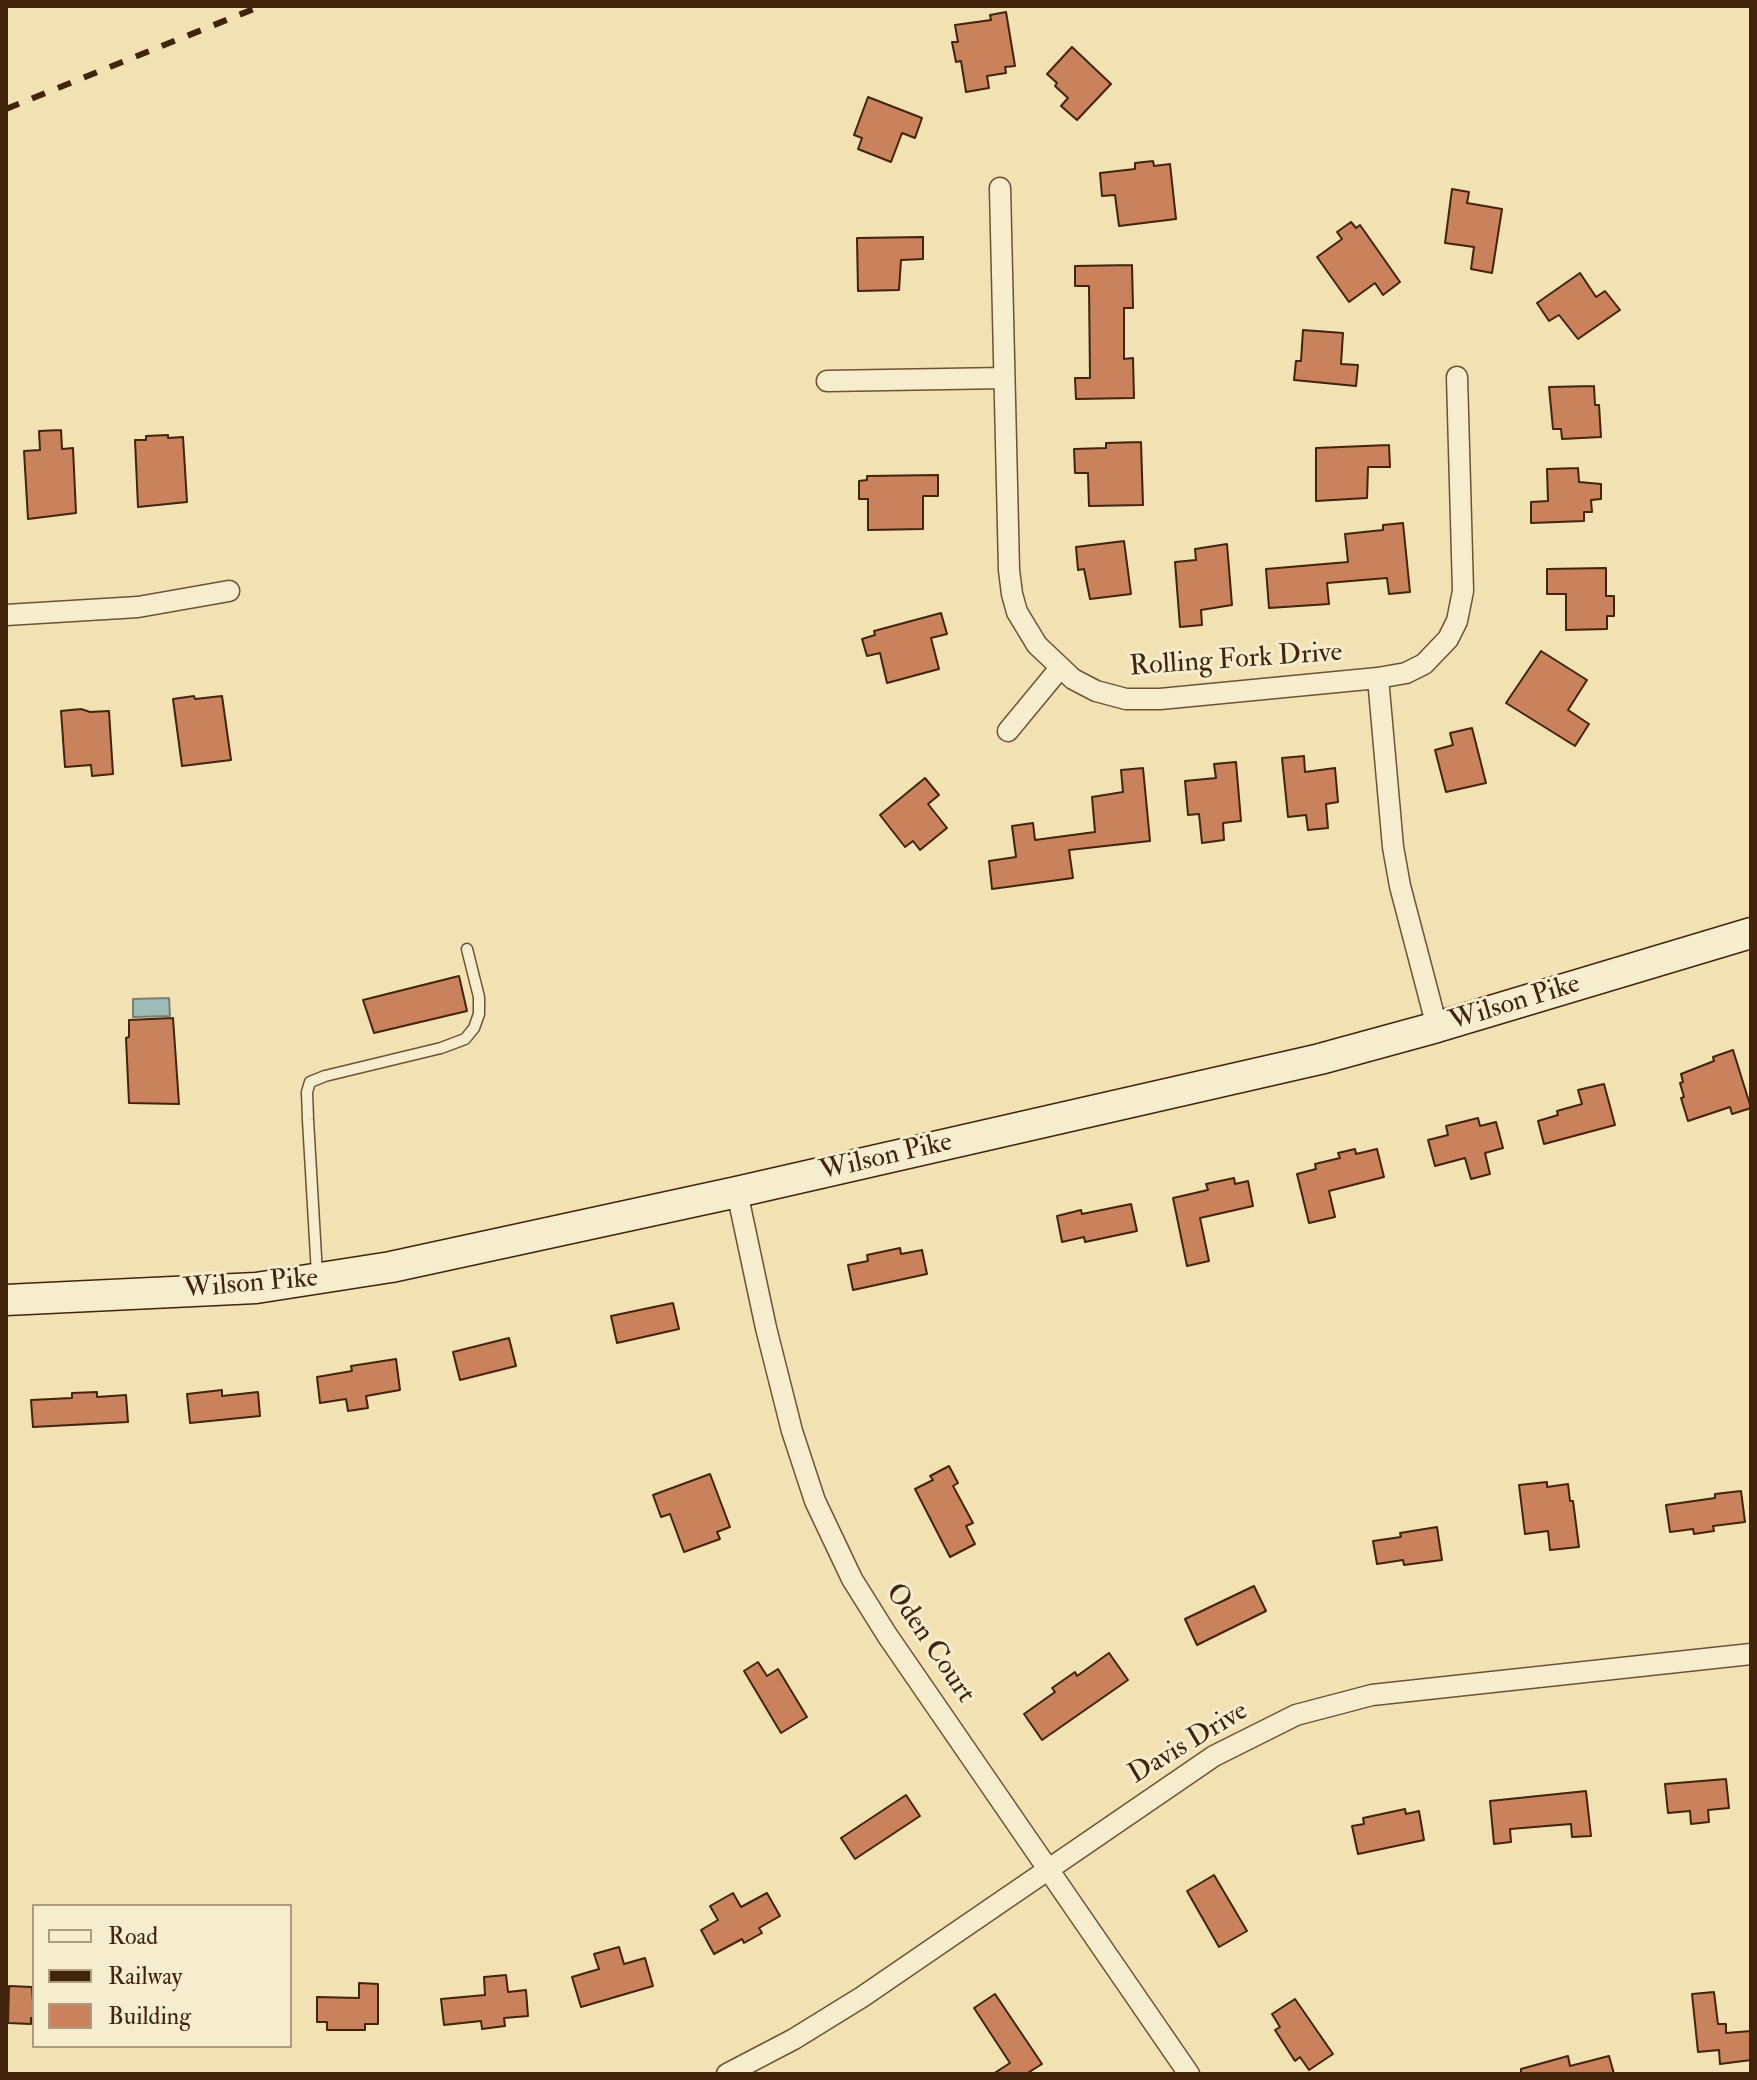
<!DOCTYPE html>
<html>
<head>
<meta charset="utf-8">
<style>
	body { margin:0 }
	#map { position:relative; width:1757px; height:2080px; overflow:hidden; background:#f1e1b3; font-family:"IM FELL Double Pica",serif }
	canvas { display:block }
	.frame { position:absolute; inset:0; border:8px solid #42230c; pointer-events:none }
	.legend { position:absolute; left:32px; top:1904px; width:260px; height:144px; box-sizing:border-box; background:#f6ecce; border:2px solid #ae9c80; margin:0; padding:10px 14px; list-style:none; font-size:24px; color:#42230c }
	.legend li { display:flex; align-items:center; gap:16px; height:40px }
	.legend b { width:40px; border:2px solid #ae9c80 }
</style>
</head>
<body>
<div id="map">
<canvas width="1757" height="2080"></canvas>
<div class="frame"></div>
<ul class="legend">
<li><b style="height:10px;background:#f6ecce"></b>Road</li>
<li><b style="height:10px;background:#42230c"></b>Railway</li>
<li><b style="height:22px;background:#c9825b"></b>Building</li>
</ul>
</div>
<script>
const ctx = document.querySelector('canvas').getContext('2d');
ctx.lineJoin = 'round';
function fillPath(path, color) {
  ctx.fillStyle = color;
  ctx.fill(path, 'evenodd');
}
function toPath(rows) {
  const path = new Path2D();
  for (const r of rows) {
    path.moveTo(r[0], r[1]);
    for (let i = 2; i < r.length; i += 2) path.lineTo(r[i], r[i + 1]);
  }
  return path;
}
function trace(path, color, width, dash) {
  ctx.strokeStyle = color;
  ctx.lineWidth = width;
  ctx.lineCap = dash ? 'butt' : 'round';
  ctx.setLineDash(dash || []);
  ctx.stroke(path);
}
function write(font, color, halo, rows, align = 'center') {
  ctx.font = font + ' "IM FELL Double Pica",serif';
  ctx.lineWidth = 6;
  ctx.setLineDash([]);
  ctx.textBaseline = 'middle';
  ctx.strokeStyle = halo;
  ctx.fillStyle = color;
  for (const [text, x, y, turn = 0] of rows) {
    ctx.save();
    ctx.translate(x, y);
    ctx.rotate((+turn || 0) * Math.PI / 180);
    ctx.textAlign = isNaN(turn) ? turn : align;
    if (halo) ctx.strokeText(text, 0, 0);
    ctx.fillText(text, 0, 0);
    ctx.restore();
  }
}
const water = toPath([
	[169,998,170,1016,133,1017,133,999,169,998]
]);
fillPath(water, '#9fbbb7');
trace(water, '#7a7e73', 2);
const building = toPath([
	[1006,12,1015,66,1005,67,1006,73,987,76,989,88,966,92,961,61,956,62,952,42,958,42,955,25,991,20,990,15,1006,12],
	[1072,47,1111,84,1077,120,1061,106,1068,98,1055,86,1057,83,1047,74,1072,47],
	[868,97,922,118,915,138,902,133,891,162,858,149,862,138,854,135,868,97],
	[1153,161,1154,166,1170,164,1176,219,1119,226,1115,195,1102,196,1100,173,1135,169,1135,163,1153,161],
	[1452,189,1469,192,1467,203,1502,209,1492,273,1471,269,1474,247,1445,243,1452,189],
	[1351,222,1356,228,1360,225,1400,282,1383,295,1375,283,1349,302,1317,257,1342,239,1337,232,1351,222],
	[923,237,923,259,901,260,899,290,858,291,857,238,923,237],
	[1132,265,1133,308,1124,308,1124,359,1133,358,1134,398,1076,399,1075,378,1090,378,1089,286,1075,286,1075,266,1132,265],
	[1580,273,1596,297,1605,291,1620,310,1578,339,1559,315,1549,321,1537,303,1580,273],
	[1303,330,1343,333,1341,364,1358,365,1356,386,1294,380,1296,361,1301,361,1303,330],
	[1594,386,1595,405,1599,405,1601,437,1562,439,1561,429,1553,429,1549,387,1594,386],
	[61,430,62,449,73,448,76,513,28,519,24,451,40,450,39,431,61,430],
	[168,435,168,438,183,437,187,502,138,507,135,440,146,440,146,436,168,435],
	[1141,442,1143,505,1089,506,1088,473,1075,473,1074,449,1106,448,1106,443,1141,442],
	[1389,445,1390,467,1368,467,1367,498,1316,501,1316,448,1389,445],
	[1578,468,1579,482,1601,484,1601,499,1591,500,1592,512,1584,512,1584,521,1531,523,1531,502,1548,501,1547,469,1578,468],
	[938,475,938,496,923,496,923,529,868,530,868,499,859,499,859,481,867,480,867,476,938,475],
	[1403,523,1410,592,1389,594,1387,578,1327,583,1329,604,1269,608,1266,569,1348,562,1345,534,1383,530,1383,525,1403,523],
	[1124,541,1131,594,1090,599,1084,569,1078,570,1076,547,1124,541],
	[1227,544,1232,605,1201,610,1202,625,1180,627,1175,562,1196,560,1195,549,1227,544],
	[1606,568,1606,596,1614,596,1614,616,1607,616,1607,629,1566,630,1566,594,1547,594,1547,569,1606,568],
	[941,613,947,634,931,638,939,669,887,683,880,653,867,656,862,639,875,635,874,631,941,613],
	[1541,651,1587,680,1568,710,1589,724,1575,746,1506,703,1541,651],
	[194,696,195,699,222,696,231,760,182,766,173,699,194,696],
	[81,709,90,712,109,711,113,774,92,776,91,765,65,767,61,711,81,709],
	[1472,728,1486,783,1446,792,1435,750,1453,745,1450,733,1472,728],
	[1304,756,1305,772,1335,768,1338,802,1326,804,1328,828,1308,830,1306,815,1288,817,1282,758,1304,756],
	[1236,762,1241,821,1223,823,1224,840,1202,843,1199,814,1188,815,1185,781,1216,778,1214,764,1236,762],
	[1143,768,1150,841,1069,850,1073,878,992,889,989,861,1016,857,1012,826,1033,823,1035,840,1095,832,1092,797,1123,792,1121,770,1143,768],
	[925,778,939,795,928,804,947,828,920,850,913,841,905,847,880,815,925,778],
	[459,976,467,1011,374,1033,363,1000,459,976],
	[173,1018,179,1104,129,1103,126,1038,129,1037,129,1020,173,1018],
	[1733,1050,1751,1108,1732,1114,1730,1107,1688,1121,1681,1098,1684,1097,1680,1083,1683,1082,1681,1074,1714,1061,1713,1057,1733,1050],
	[1604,1084,1615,1125,1544,1144,1538,1121,1558,1115,1557,1111,1582,1104,1578,1090,1604,1084],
	[1478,1118,1480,1126,1496,1122,1503,1148,1485,1153,1490,1174,1471,1179,1465,1158,1435,1166,1428,1140,1448,1135,1446,1126,1478,1118],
	[1355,1149,1356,1154,1377,1149,1384,1177,1329,1191,1335,1217,1309,1223,1297,1174,1316,1169,1315,1164,1340,1158,1338,1153,1355,1149],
	[1234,1178,1235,1184,1248,1181,1253,1206,1200,1218,1209,1261,1187,1266,1173,1198,1208,1190,1206,1184,1234,1178],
	[1131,1204,1137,1231,1085,1242,1084,1237,1062,1242,1057,1216,1081,1210,1082,1214,1131,1204],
	[900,1248,901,1254,922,1250,927,1274,853,1290,848,1265,868,1261,867,1255,900,1248],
	[673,1303,679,1329,617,1343,611,1316,673,1303],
	[509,1338,516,1366,460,1380,453,1352,509,1338],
	[396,1359,400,1390,366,1396,368,1408,348,1411,346,1399,320,1403,317,1377,352,1371,351,1366,396,1359],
	[222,1390,222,1396,258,1392,260,1416,190,1423,187,1394,222,1390],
	[97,1392,97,1397,126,1395,128,1422,33,1427,31,1400,72,1398,72,1393,97,1392],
	[949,1466,958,1483,953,1486,973,1523,966,1526,975,1544,950,1557,915,1489,933,1480,930,1476,949,1466],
	[710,1474,730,1527,717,1532,720,1539,684,1552,670,1514,661,1517,653,1495,710,1474],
	[1547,1482,1547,1487,1568,1484,1570,1501,1573,1501,1579,1547,1550,1550,1548,1531,1525,1534,1519,1485,1547,1482],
	[1741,1491,1745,1522,1713,1526,1714,1531,1694,1534,1693,1529,1670,1532,1666,1505,1715,1498,1715,1494,1741,1491],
	[1437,1527,1442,1560,1404,1565,1403,1560,1377,1564,1373,1541,1401,1537,1400,1533,1437,1527],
	[1254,1586,1266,1611,1197,1645,1185,1619,1254,1586],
	[1109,1653,1128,1680,1042,1740,1024,1714,1055,1692,1052,1688,1075,1672,1077,1676,1109,1653],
	[758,1662,767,1676,778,1669,807,1717,781,1733,744,1671,758,1662],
	[1726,1779,1729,1808,1708,1810,1709,1822,1691,1824,1690,1811,1668,1813,1665,1784,1726,1779],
	[1586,1791,1591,1836,1572,1837,1571,1824,1510,1829,1511,1842,1494,1844,1490,1801,1586,1791],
	[906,1795,920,1816,855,1859,841,1838,906,1795],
	[1405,1809,1406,1814,1419,1811,1424,1840,1358,1854,1352,1826,1364,1824,1363,1818,1405,1809],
	[1214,1875,1247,1931,1219,1947,1187,1891,1214,1875],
	[733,1893,741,1907,767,1893,780,1916,759,1928,762,1933,744,1943,742,1939,714,1954,701,1930,718,1920,710,1906,733,1893],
	[619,1947,624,1964,645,1958,653,1986,581,2007,572,1977,599,1969,594,1954,619,1947],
	[506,1975,508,1992,526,1990,528,2016,504,2018,505,2026,482,2029,481,2021,444,2025,441,1999,485,1995,484,1977,506,1975],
	[359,1983,378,1984,378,2024,365,2024,365,2030,327,2030,327,2022,317,2022,317,1997,359,1998,359,1983],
	[9,1986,32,1987,34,2018,31,2018,31,2024,8,2023,9,1986],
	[1714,1992,1718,2024,1726,2024,1726,2033,1751,2031,1751,2060,1720,2064,1719,2050,1698,2052,1692,1994,1714,1992],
	[995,1994,1042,2064,1026,2074,993,2074,1010,2063,974,2008,995,1994],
	[1295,1999,1333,2054,1309,2070,1300,2057,1295,2061,1275,2030,1280,2027,1272,2014,1295,1999],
	[1568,2056,1570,2066,1609,2056,1614,2074,1521,2074,1521,2069,1568,2056]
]);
fillPath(building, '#c9825b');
trace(building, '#42230c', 2);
const service = toPath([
	[317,1274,308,1120,307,1092,310,1082,325,1076,441,1048,465,1039,474,1028,479,1014,479,997,467,949]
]);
const minor = toPath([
	[1000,188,1009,570,1012,594,1017,612,1037,645,1073,679,1096,691,1126,699,1160,699,1378,678,1406,673,1424,664,1448,639,1457,621,1463,591,1457,377],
	[827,381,1004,378],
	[6,615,138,607,229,591],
	[1378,678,1393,847,1400,886,1437,1027],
	[1008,731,1060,668],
	[737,1192,766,1328,792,1431,815,1501,852,1579,887,1635,1189,2074],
	[727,2074,794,2039,862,1997,1214,1756,1296,1715,1372,1695,1751,1654]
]);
const secondary = toPath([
	[6,1300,256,1288,391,1267,737,1192,1320,1059,1437,1027,1751,933]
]);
trace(service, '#6e5236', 13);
trace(minor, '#6e5236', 23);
trace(secondary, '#42230c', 33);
trace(service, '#f6ecce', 10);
trace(minor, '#f6ecce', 20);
trace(secondary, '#f6ecce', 30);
trace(toPath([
	[6,109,261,6]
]), '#42230c', 6, [14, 14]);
write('28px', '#42230c', '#f6ecce', [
	["Rolling Fork Drive",1236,661,-4],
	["Wilson Pike",1515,1004,-17],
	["Wilson Pike",886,1158,-13],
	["Wilson Pike",251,1285,-5],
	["Oden Court",929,1644,56],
	["Davis Drive",1189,1744,-31]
]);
</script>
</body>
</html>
